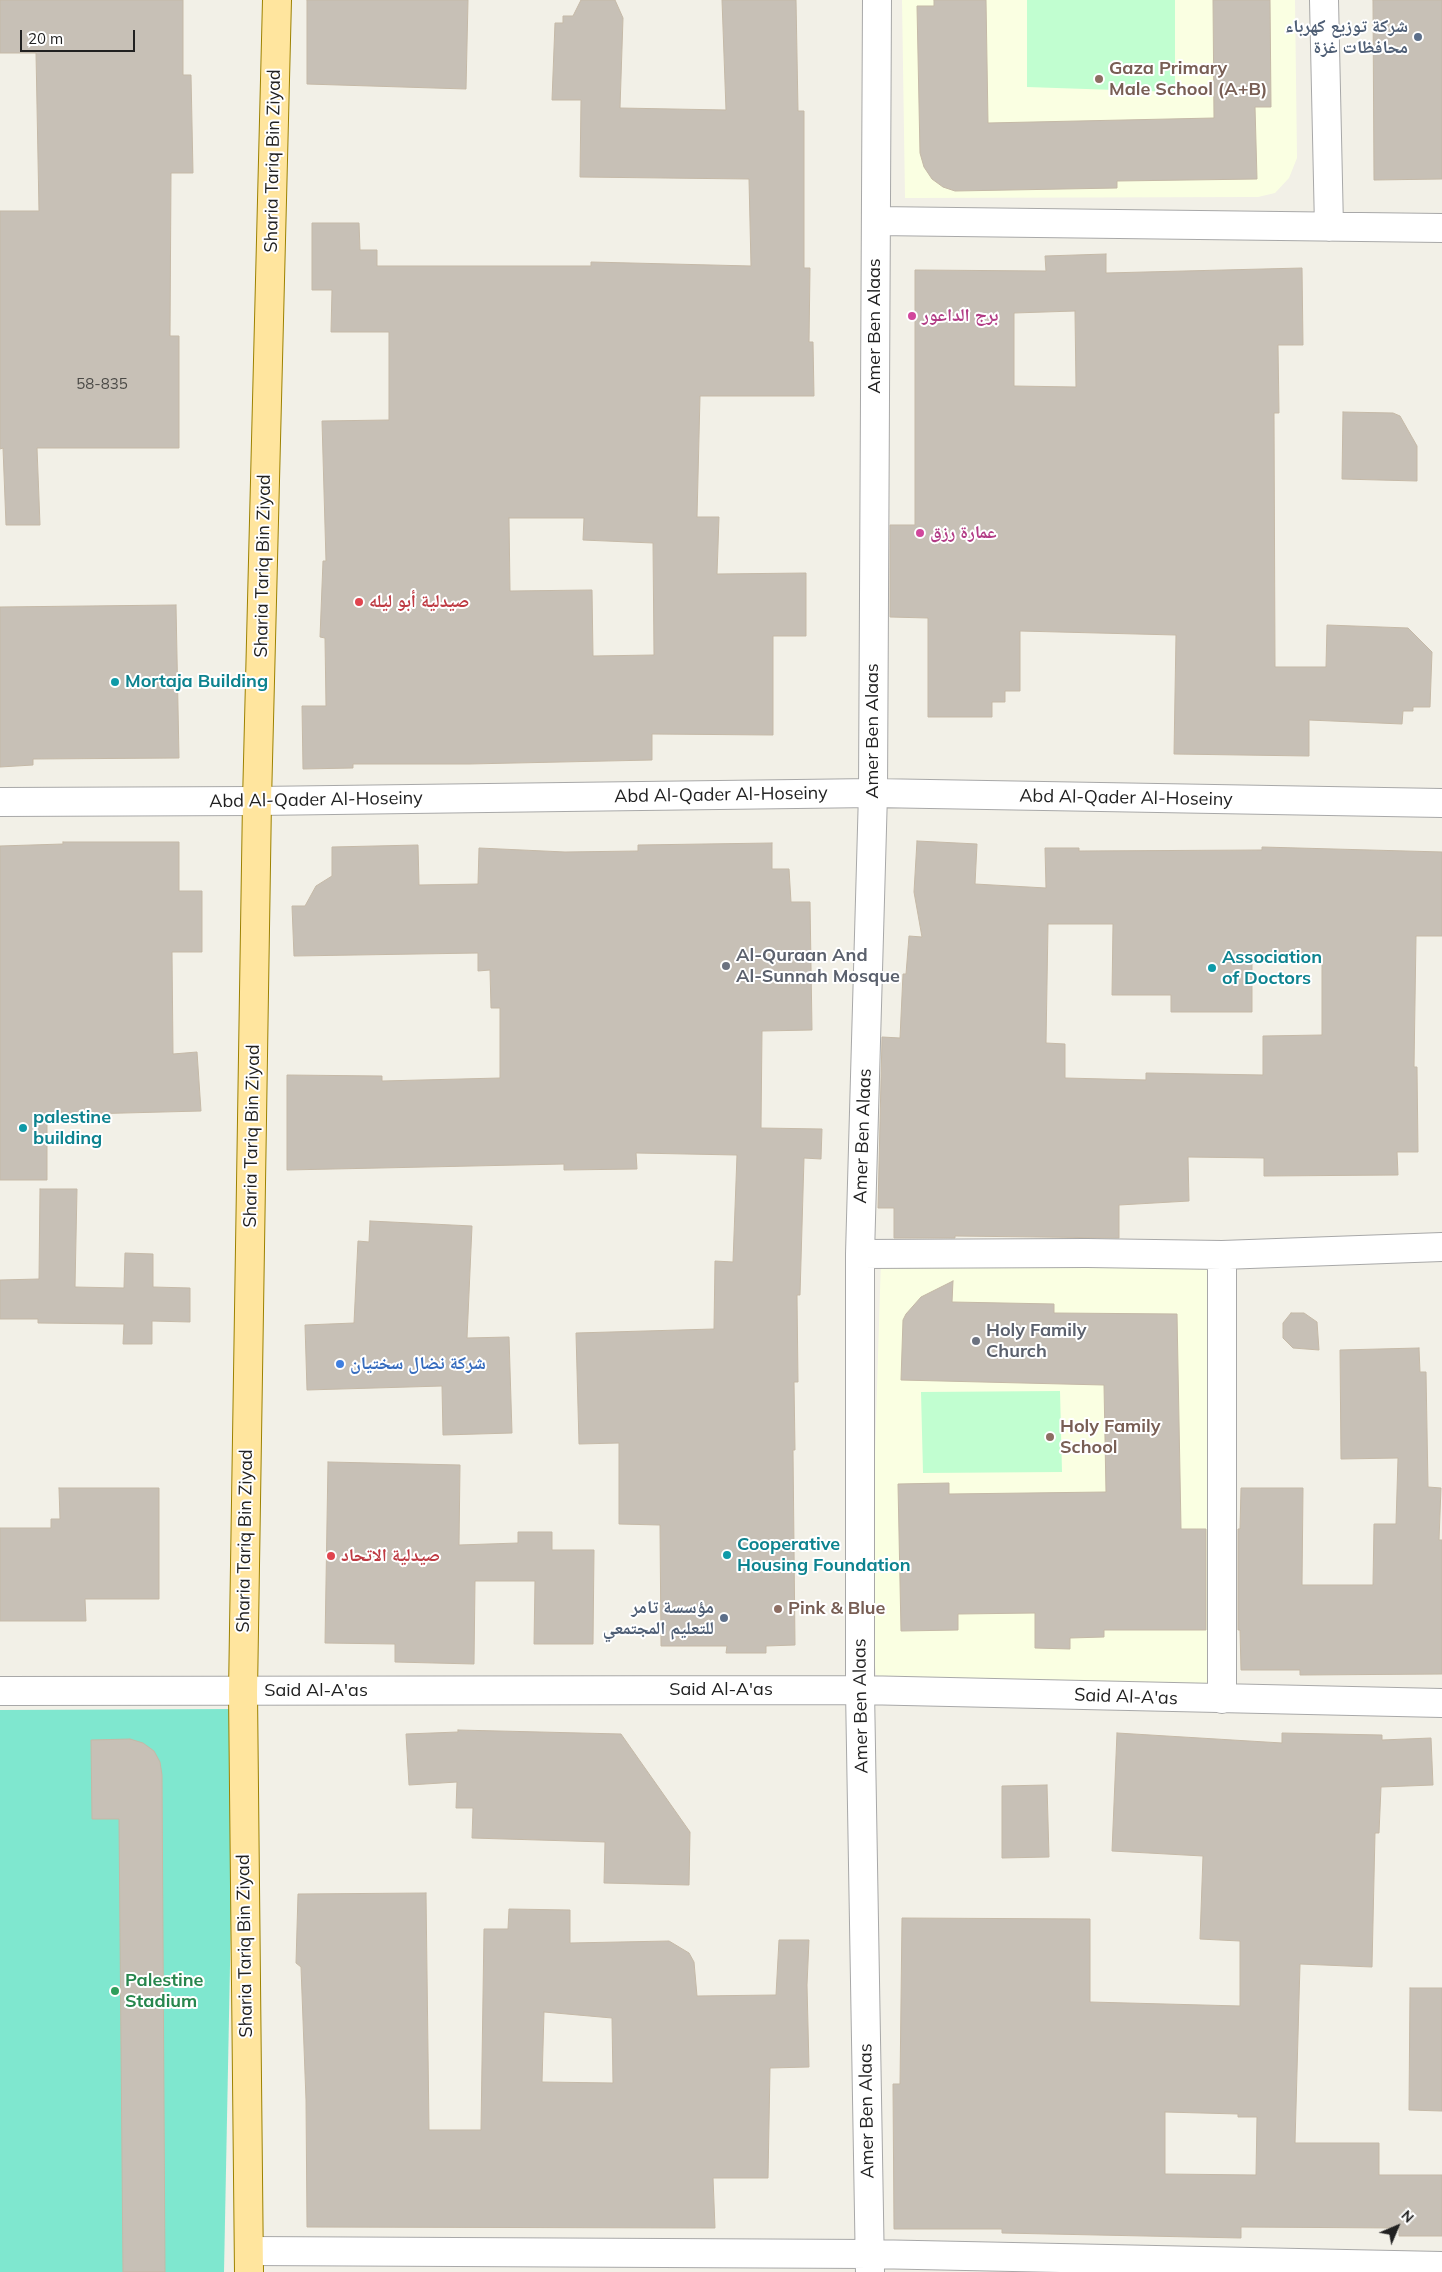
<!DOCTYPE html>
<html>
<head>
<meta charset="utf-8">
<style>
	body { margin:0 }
	#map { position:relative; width:1442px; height:2272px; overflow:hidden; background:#f2f0e7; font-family:Mulish,sans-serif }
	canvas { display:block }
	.north { position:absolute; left:1372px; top:2202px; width:50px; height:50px; -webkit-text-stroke:4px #fff; paint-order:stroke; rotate:45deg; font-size:14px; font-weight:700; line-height:20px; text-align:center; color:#212121 }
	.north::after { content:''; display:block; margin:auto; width:18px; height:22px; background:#212121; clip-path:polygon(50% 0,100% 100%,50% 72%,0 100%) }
	.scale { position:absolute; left:20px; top:30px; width:115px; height:22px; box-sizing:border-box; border:2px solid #212121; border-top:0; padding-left:6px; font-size:15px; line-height:18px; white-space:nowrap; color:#212121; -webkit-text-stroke:4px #fff; paint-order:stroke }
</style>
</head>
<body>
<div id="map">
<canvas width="1442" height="2272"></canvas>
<div class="north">N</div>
<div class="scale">20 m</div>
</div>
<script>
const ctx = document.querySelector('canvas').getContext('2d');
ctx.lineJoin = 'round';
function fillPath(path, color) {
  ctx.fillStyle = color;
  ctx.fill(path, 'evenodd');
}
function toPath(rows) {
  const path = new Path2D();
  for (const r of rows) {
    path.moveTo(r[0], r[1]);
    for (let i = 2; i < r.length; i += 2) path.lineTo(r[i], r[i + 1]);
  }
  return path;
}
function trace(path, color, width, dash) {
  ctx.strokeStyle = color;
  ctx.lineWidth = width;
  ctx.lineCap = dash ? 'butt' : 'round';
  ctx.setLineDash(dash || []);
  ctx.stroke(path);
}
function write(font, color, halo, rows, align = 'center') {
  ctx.font = font + ' Mulish,"Noto Naskh Arabic",sans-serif';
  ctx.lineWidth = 4;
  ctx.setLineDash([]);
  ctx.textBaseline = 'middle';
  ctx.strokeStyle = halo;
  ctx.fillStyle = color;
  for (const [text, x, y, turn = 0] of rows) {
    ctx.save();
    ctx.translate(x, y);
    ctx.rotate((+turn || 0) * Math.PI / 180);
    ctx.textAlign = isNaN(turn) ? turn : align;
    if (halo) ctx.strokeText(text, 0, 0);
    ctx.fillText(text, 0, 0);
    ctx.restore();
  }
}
fillPath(toPath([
	[902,0,1295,0,1297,158,1289,178,1275,193,1258,197,905,198],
	[881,1259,1225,1261,1226,1684,913,1683,876,1675,870,1614]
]), '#faffe2');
fillPath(toPath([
	[1027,0,1175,0,1175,92,1027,87],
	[1060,1391,1062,1472,923,1473,921,1392]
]), '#c1fed0');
fillPath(toPath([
	[235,1709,224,2272,0,2272,0,1710]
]), '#7fe7cf');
const building = toPath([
	[0,0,183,0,183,75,191,75,193,173,171,173,170,336,179,336,179,448,37,448,40,525,6,525,3,448,0,449,0,211,39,211,36,53,0,53,0,0],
	[307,0,468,0,466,89,307,84,307,0],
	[581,0,615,0,623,18,620,108,726,110,722,0,796,0,798,111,804,111,804,268,810,268,809,342,813,342,814,396,700,396,697,517,719,517,717,574,806,573,806,636,773,636,773,735,652,734,652,760,469,764,353,764,353,768,303,769,302,706,326,706,325,638,320,637,323,561,326,561,322,421,389,420,389,332,331,332,332,290,312,290,312,223,359,223,360,250,377,250,377,266,591,266,591,262,751,266,749,179,580,177,581,100,552,100,555,23,563,23,563,16,573,16,581,0],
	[509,518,584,518,583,540,653,543,654,655,593,656,592,590,510,591,509,518],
	[934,0,986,0,988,123,1214,118,1213,0,1270,0,1271,107,1255,107,1257,179,1117,181,1117,188,955,191,943,187,932,179,924,167,920,153,917,6,934,6,934,0],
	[1373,0,1442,0,1442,179,1374,180,1373,0],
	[1106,254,1106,273,1302,268,1303,345,1278,345,1279,413,1274,413,1275,667,1326,667,1327,625,1408,628,1432,652,1430,707,1413,707,1413,711,1403,711,1402,724,1309,720,1309,756,1174,754,1176,635,1020,631,1020,691,1005,691,1005,702,992,702,992,717,928,717,928,618,890,617,890,525,915,525,915,270,1046,271,1045,256,1106,254],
	[1075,311,1076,387,1014,386,1014,313,1075,311],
	[1343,412,1393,413,1400,416,1417,446,1417,481,1342,479,1343,412],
	[176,605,179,758,33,759,33,765,0,767,0,607,176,605],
	[917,841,977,844,975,884,1046,888,1045,848,1079,848,1079,851,1262,850,1262,847,1442,852,1442,936,1416,936,1414,1067,1417,1067,1418,1152,1397,1152,1398,1175,1264,1176,1264,1158,1188,1157,1189,1201,1119,1205,1119,1238,955,1236,955,1238,894,1238,894,1208,878,1208,882,1037,900,1038,903,974,906,974,909,936,922,937,914,892,917,841],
	[1048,924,1113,924,1112,995,1171,995,1171,1012,1252,1012,1252,955,1322,956,1322,1035,1263,1036,1263,1075,1146,1073,1146,1080,1065,1078,1065,1044,1046,1043,1048,924],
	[63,842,179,842,179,891,202,891,202,952,172,952,173,1054,197,1052,201,1111,47,1115,47,1180,0,1180,0,846,63,844,63,842],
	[772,843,772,869,789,869,791,902,810,902,812,1030,762,1031,761,1128,822,1129,821,1159,804,1158,800,1295,797,1295,798,1382,794,1382,795,1450,793,1450,795,1645,766,1646,766,1653,726,1653,727,1646,661,1646,660,1525,619,1524,619,1443,579,1444,576,1333,714,1329,715,1261,733,1262,737,1155,636,1153,637,1169,564,1170,564,1164,287,1170,287,1075,382,1076,382,1081,500,1078,500,1008,491,1008,490,970,478,971,478,953,294,956,292,906,305,906,316,886,332,876,332,847,418,845,419,885,478,884,479,848,565,852,638,851,638,845,772,843],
	[40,1189,77,1189,75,1287,124,1288,125,1253,153,1254,153,1287,190,1288,190,1322,152,1321,152,1344,123,1344,124,1324,38,1323,38,1319,0,1319,0,1280,39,1279,40,1189],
	[370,1221,472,1226,467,1338,509,1337,512,1433,443,1435,442,1386,307,1390,305,1325,354,1323,358,1241,369,1242,370,1221],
	[953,1281,952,1302,1054,1304,1054,1313,1177,1314,1181,1529,1206,1529,1206,1630,1104,1630,1104,1637,1070,1638,1070,1649,1035,1648,1035,1613,958,1614,958,1630,901,1631,898,1484,949,1483,949,1494,1106,1492,1104,1385,901,1380,903,1320,906,1314,921,1297,953,1281],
	[1291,1313,1304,1313,1317,1322,1319,1350,1293,1348,1283,1338,1283,1323,1291,1313],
	[1419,1348,1420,1372,1426,1372,1428,1487,1441,1488,1439,1540,1442,1540,1442,1674,1300,1675,1300,1670,1241,1670,1240,1630,1238,1630,1238,1529,1240,1529,1241,1488,1303,1488,1302,1585,1373,1585,1374,1524,1396,1524,1398,1458,1341,1459,1340,1350,1419,1348],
	[328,1462,460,1465,459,1545,518,1543,518,1532,552,1532,552,1550,594,1550,593,1644,534,1644,535,1581,475,1581,474,1664,395,1662,395,1644,325,1643,328,1462],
	[59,1488,159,1488,159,1599,85,1599,86,1621,0,1621,0,1528,51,1528,51,1519,60,1519,59,1488],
	[458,1730,621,1734,690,1832,689,1885,604,1883,605,1842,472,1838,473,1808,456,1808,457,1782,409,1785,406,1734,458,1732,458,1730],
	[1117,1733,1282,1743,1282,1733,1382,1735,1382,1740,1431,1738,1433,1785,1381,1787,1379,1833,1375,1833,1372,1967,1300,1964,1295,2143,1379,2143,1379,2175,1442,2175,1442,2236,1399,2236,1399,2228,1241,2227,1241,2238,1002,2233,1002,2229,894,2229,893,2084,900,2084,902,1918,1090,1919,1090,2002,1240,2006,1240,1941,1200,1939,1203,1856,1112,1851,1117,1733],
	[1165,2112,1238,2114,1238,2117,1257,2117,1256,2175,1165,2174,1165,2112],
	[130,1739,143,1743,154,1751,160,1762,162,1775,165,2272,123,2272,119,1819,92,1819,91,1740,130,1739],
	[1047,1785,1049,1857,1002,1858,1002,1786,1047,1785],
	[426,1893,429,2130,481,2130,484,1929,508,1929,509,1909,570,1910,570,1943,669,1941,689,1953,694,1962,697,1996,776,1995,779,1940,809,1940,807,1985,809,2067,770,2068,768,2178,713,2178,715,2228,307,2227,306,2100,301,1967,296,1963,298,1894,426,1893],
	[544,2012,612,2018,613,2083,542,2082,544,2012],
	[1410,1988,1442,1988,1442,2111,1409,2110,1410,1988]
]);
fillPath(building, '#c7c0b6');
trace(building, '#c5b9a7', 1);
const minor = toPath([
	[1324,0,1329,227],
	[876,221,1442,228],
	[0,802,257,801,873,793,1442,803],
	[860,1254,1087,1253,1222,1255,1442,1247],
	[0,1691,860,1690,1442,1703],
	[1222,1699,1222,1255],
	[249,2251,870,2254,1442,2266],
	[870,2272,860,1690,860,1254,873,793,877,0]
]);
const major = toPath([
	[249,2272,243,1692,257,801,277,0]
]);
trace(minor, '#a8a8a8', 30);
trace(major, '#9d8200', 30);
trace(minor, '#fff', 28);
trace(major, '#ffe59e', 28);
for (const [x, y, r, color] of [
	[1418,37,5,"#5c6f8a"],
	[1099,79,5,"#8d6e63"],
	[912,316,5,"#d1479c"],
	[920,533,5,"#d1479c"],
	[359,602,5,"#e0444e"],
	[115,682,5,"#0f9aa8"],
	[726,966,5,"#6b7280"],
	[1212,968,5,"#0f9aa8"],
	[23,1128,5,"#0f9aa8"],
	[976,1341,5,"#6b7280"],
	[340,1364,5,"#3f7fe0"],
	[1050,1437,5,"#8d6e63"],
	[727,1555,5,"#0f9aa8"],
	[331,1556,5,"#e0444e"],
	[778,1609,5,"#8d6e63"],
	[724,1618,5,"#5c6f8a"],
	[115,1991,5,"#2e9e5b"]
]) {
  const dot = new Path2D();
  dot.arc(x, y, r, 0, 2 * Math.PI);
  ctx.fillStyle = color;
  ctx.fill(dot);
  trace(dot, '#fff', 2);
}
write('15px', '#4a4946', null, [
	["58-835",102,384]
]);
write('bold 18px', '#4e5e75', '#fff', [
	["شركة توزيع كهرباء",1408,27],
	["محافظات غزة",1408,48],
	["مؤسسة تامر",714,1608],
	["للتعليم المجتمعي",714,1629]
], 'right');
write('bold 18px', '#785e54', '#fff', [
	["Gaza Primary",1109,69],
	["Male School (A+B)",1109,90],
	["Holy Family",1060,1427],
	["School",1060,1448],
	["Pink & Blue",788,1609]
], 'left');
write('18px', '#212121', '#fff', [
	["Sharia Tariq Bin Ziyad",273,161,-89],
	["Amer Ben Alaas",875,326,-90],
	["Sharia Tariq Bin Ziyad",263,566,-89],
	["Amer Ben Alaas",873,731,-90],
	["Abd Al-Qader Al-Hoseiny",721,795,-1],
	["Abd Al-Qader Al-Hoseiny",1126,798,1],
	["Abd Al-Qader Al-Hoseiny",316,800,-1],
	["Sharia Tariq Bin Ziyad",252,1136,-89],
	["Amer Ben Alaas",863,1136,-88],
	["Sharia Tariq Bin Ziyad",245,1541,-89],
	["Said Al-A'as",721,1690],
	["Said Al-A'as",316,1691],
	["Said Al-A'as",1126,1697,2],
	["Amer Ben Alaas",861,1706,-91],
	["Sharia Tariq Bin Ziyad",245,1946,-91],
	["Amer Ben Alaas",867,2111,-91]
]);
write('bold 18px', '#b23c85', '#fff', [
	["برج الداعور",922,316],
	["عمارة رزق",930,533]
], 'left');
write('bold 18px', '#be3a42', '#fff', [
	["صيدلية أبو ليله",369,602],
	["صيدلية الاتحاد",341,1556]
], 'left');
write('bold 18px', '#0d838f', '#fff', [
	["Mortaja Building",125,682],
	["Association",1222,958],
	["of Doctors",1222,979],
	["palestine",33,1118],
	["building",33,1139],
	["Cooperative",737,1545],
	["Housing Foundation",737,1566]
], 'left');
write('bold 18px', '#5b616d', '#fff', [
	["Al-Quraan And",736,956],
	["Al-Sunnah Mosque",736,977],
	["Holy Family",986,1331],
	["Church",986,1352]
], 'left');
write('bold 18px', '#366cbe', '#fff', [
	["شركة نضال سختيان",350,1364]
], 'left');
write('bold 18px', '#27864d', '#fff', [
	["Palestine",125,1981],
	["Stadium",125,2002]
], 'left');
</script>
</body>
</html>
